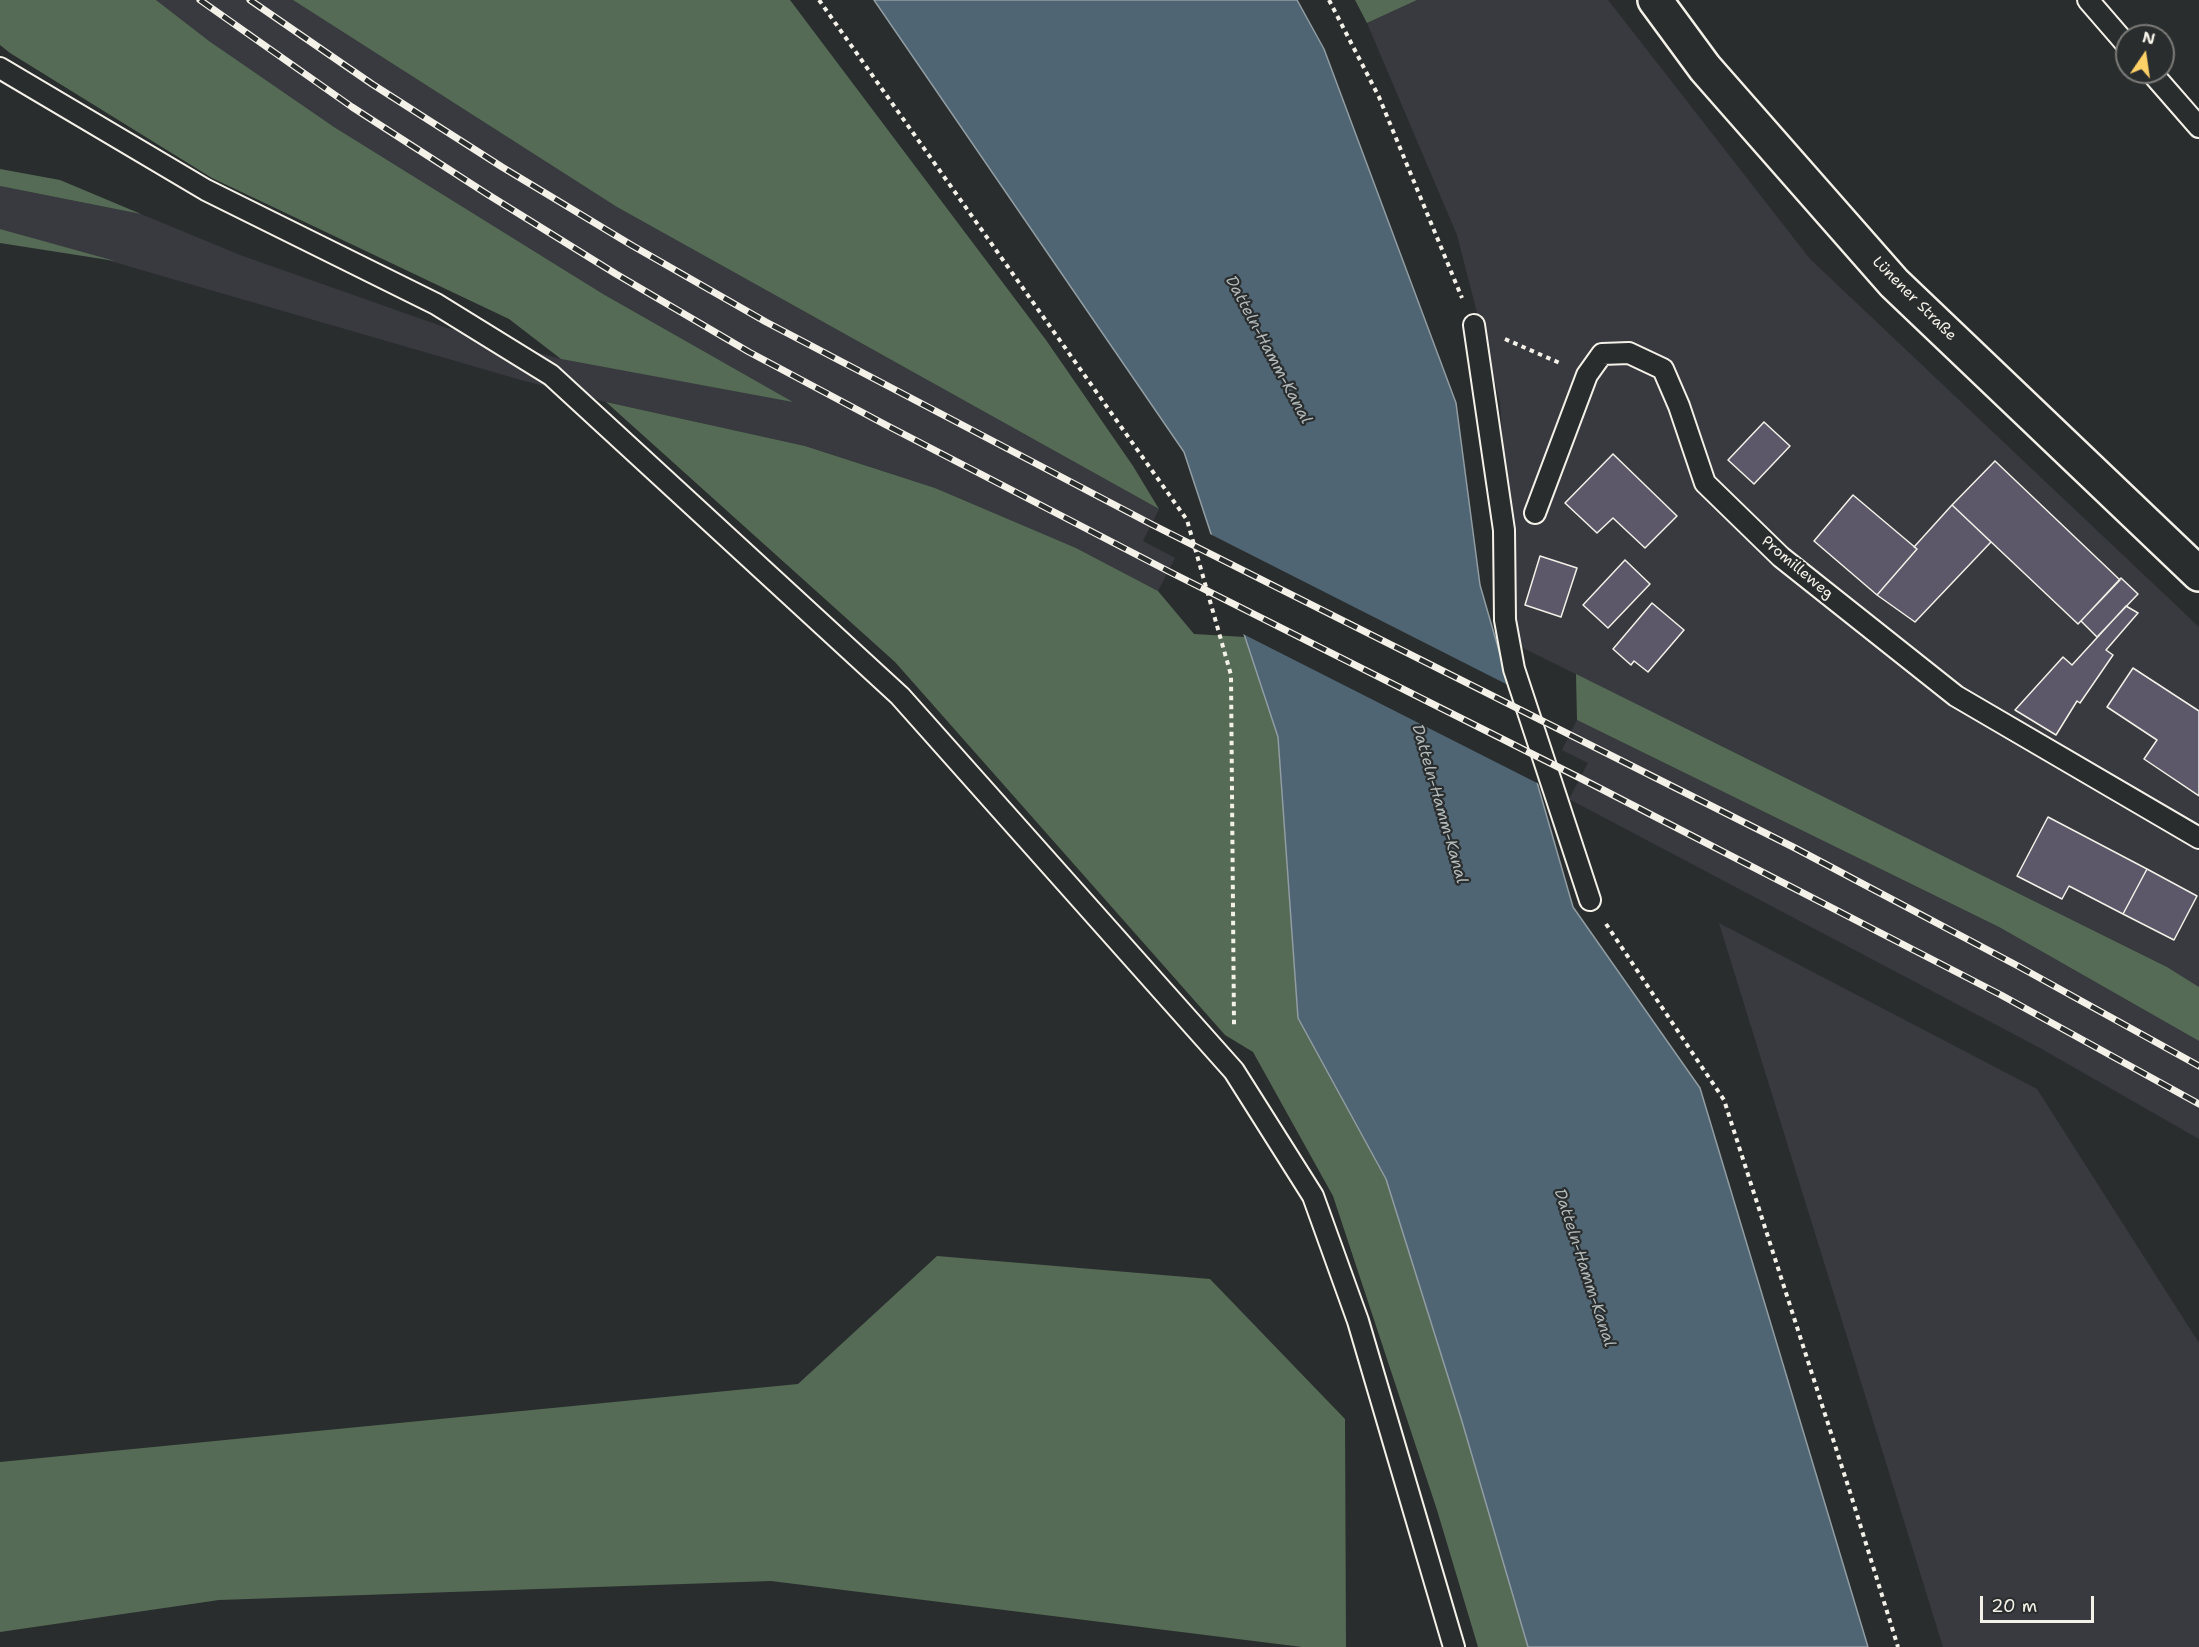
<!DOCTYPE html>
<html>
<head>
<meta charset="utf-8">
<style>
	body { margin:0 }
	#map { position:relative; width:2199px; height:1647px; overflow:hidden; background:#2a2d2e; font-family:"Shantell Sans",sans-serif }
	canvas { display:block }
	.north { position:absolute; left:2115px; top:24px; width:60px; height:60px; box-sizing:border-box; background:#2a2d2e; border:2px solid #7b7b78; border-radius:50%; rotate:13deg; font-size:16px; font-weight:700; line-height:24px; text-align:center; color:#f4f1e8 }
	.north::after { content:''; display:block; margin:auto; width:21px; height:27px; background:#ffd166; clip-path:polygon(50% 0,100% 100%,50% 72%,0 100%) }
	.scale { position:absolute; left:1980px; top:1596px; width:114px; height:27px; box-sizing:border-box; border:3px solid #f4f1e8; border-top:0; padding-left:8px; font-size:18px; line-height:21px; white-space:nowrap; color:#f4f1e8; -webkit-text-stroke:4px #2a2d2e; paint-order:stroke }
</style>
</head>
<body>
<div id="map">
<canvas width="2199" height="1647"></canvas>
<div class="north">N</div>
<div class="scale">20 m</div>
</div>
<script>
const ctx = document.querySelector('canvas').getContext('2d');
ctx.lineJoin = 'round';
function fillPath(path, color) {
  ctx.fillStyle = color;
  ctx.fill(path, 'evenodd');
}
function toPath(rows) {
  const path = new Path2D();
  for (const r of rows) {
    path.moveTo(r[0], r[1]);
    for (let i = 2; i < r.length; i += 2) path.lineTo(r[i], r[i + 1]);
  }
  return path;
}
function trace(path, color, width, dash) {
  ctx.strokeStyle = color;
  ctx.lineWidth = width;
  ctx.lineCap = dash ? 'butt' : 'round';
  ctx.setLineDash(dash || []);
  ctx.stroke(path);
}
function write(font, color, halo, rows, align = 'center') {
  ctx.font = font + ' "Shantell Sans",sans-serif';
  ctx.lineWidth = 4.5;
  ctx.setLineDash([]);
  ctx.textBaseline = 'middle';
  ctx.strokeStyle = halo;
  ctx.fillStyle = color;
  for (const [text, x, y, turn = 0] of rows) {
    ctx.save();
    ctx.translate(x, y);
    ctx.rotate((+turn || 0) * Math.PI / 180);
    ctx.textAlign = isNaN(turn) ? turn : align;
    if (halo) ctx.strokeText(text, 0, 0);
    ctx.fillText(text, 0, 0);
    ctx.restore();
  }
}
fillPath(toPath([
	[156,0,293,0,617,207,1159,509,1143,541,1175,558,1158,591,1076,548,935,488,805,446,606,402,521,380,0,229,0,186,141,214,240,255,444,327,561,359,791,401,603,294,334,127,209,41],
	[1417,0,1608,0,1810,259,2199,627,2199,987,2167,967,1517,645,1500,402,1457,235,1367,23],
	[1577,720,1999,927,2199,1041,2199,1139,2040,1048,1569,799,1588,763,1562,750],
	[1719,923,2037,1089,2199,1343,2199,1647,1943,1647]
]), '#393a40');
fillPath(toPath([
	[0,0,156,0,209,41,334,127,603,294,793,402,561,359,509,319,212,178,10,53,0,45],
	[293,0,790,0,1046,340,1133,466,1159,509,617,207],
	[1355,0,1417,0,1367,23],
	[0,169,60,180,141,214,0,186],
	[0,229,115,261,0,243],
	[606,402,805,446,935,488,1076,548,1158,591,1194,634,1245,637,1278,737,1298,1018,1386,1179,1461,1418,1528,1647,1478,1647,1437,1510,1333,1196,1253,1052,1225,1035,895,662],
	[1576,674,2167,967,2199,987,2199,1041,1999,927,1577,720],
	[937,1256,1210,1279,1345,1419,1346,1647,1302,1647,771,1581,219,1600,0,1632,0,1462,798,1384]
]), '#556b56');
const water = toPath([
	[874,0,1297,0,1324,49,1456,403,1480,585,1573,907,1700,1088,1868,1647,1528,1647,1461,1418,1386,1179,1298,1018,1278,737,1184,452,874,0]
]);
fillPath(water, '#4f6573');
trace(water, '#919da2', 1.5);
fillPath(toPath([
	[1208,533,1512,687,1541,785,1241,633]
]), '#2a2d2e');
const building = toPath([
	[1764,422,1790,446,1754,484,1728,460,1764,422],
	[1613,454,1677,516,1645,548,1613,518,1597,533,1565,503,1613,454],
	[1995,461,2120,580,2078,624,1952,505,1995,461],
	[1853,495,1917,549,1877,595,1814,541,1853,495],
	[1952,505,1991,542,1915,622,1877,595,1917,549,1914,547,1952,505],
	[1540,556,1577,568,1561,617,1525,605,1540,556],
	[1625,560,1650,584,1608,628,1583,605,1625,560],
	[2121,578,2138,594,2097,637,2081,621,2121,578],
	[1652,603,1684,630,1648,672,1634,661,1631,665,1613,649,1652,603],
	[2126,606,2138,613,2106,650,2113,655,2080,703,2077,701,2056,735,2015,710,2063,657,2072,665,2126,606],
	[2133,668,2199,711,2199,796,2144,759,2157,740,2107,707,2133,668],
	[2048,817,2147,869,2123,914,2069,886,2062,899,2017,876,2048,817],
	[2147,869,2197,896,2174,940,2123,914,2147,869]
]);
fillPath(building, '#5c586a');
trace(building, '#f4f1e8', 1.5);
const service = toPath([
	[2088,0,2127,45],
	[0,68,206,190,436,304,551,375,900,696,1234,1071,1313,1196,1358,1321,1454,1647],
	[2151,72,2199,127],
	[1474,325,1504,530,1505,620,1514,669,1590,900],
	[1535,513,1587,375,1602,354,1629,353,1663,369,1679,406,1705,483,1781,557,1956,696,2199,838]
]);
const tertiary = toPath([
	[1655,0,1705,68,1894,283,2199,574]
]);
trace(service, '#f4f1e8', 24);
trace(tertiary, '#f4f1e8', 38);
trace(toPath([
	[819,0,1187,520,1231,675,1234,1025],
	[1329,0,1379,97,1462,298],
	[1505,339,1562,364],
	[1606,924,1724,1100,1850,1492,1898,1647]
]), '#f4f1e8', 4, [4.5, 4.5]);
trace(service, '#2a2d2e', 20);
trace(tertiary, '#2a2d2e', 33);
const rail = toPath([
	[200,0,352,107,487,194,616,274,749,352,886,425,1168,571,1580,778,2001,995,2199,1104],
	[250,0,372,84,502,167,633,246,766,322,1151,524,1795,848,2018,966,2199,1066]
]);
trace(rail, '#f4f1e8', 7);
trace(rail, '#2a2d2e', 4.5, [14]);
write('15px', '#f4f1e8', '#2a2d2e', [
	["Lünener Straße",1914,299,45],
	["Promilleweg",1797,568,40]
]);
write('italic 16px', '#b2b9b9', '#2a2d2e', [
	["Datteln-Hamm-Kanal",1268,350,62],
	["Datteln-Hamm-Kanal",1439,804,74],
	["Datteln-Hamm-Kanal",1584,1268,72]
]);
</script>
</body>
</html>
